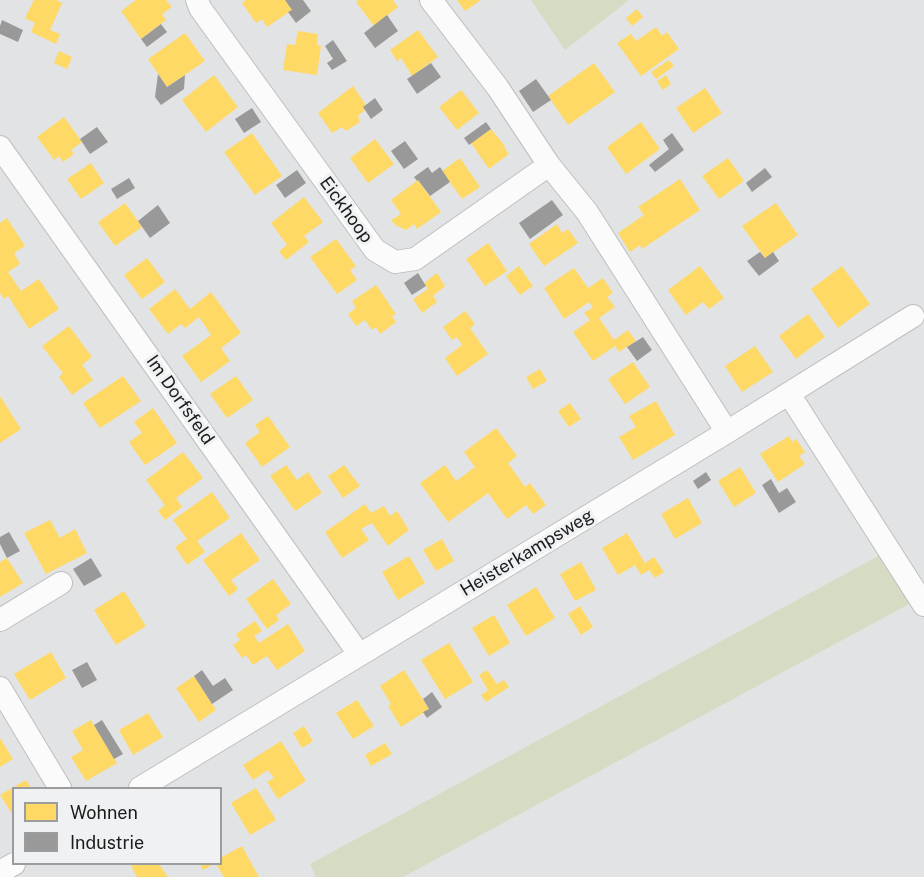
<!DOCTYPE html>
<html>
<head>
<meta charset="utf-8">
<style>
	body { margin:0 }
	#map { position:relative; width:924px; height:877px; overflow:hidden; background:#e2e3e4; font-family:"Public Sans",sans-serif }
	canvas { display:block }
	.legend { position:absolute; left:12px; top:787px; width:210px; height:78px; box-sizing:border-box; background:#eff1f3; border:2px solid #9a9c9d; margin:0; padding:8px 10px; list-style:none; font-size:18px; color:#1b1c1c }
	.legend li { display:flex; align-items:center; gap:12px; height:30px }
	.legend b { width:30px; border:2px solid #9a9c9d }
</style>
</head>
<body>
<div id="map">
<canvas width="924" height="877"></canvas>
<ul class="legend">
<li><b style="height:16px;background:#ffd966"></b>Wohnen</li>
<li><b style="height:16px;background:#999"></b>Industrie</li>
</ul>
</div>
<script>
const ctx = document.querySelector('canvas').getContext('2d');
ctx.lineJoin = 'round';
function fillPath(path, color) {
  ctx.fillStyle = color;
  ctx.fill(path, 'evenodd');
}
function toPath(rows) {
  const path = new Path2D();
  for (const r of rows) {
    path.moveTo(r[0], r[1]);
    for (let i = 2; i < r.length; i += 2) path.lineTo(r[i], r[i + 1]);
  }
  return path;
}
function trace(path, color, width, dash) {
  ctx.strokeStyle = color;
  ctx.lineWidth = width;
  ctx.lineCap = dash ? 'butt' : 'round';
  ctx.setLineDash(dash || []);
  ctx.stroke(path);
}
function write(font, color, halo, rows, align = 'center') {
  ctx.font = font + ' "Public Sans",sans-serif';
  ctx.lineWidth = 6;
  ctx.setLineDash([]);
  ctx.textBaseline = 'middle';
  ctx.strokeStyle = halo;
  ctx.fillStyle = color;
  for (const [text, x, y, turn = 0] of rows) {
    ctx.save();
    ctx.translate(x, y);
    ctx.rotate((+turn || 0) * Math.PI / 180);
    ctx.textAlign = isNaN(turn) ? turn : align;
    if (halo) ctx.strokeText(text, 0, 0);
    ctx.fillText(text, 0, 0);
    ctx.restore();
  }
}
fillPath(toPath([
	[531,0,629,0,565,50],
	[882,554,913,602,403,877,316,877,310,864]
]), '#d6dcc4');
fillPath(toPath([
	[34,0,56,0,62,3,50,30,60,34,56,44,31,32,35,23,25,18],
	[136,0,166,0,172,7,162,14,166,20,141,39,121,11],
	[246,0,285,0,292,10,267,27,262,19,256,23,242,3],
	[359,0,393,0,398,7,374,26,356,2],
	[457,0,481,0,465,11],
	[637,9,643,17,632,26,626,18],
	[656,27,662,36,667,32,679,49,641,76,617,43,631,34,636,41],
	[418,30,438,57,412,76,401,58,397,61,390,50],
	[298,31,318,34,317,45,321,46,317,75,283,70,287,44,295,45],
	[185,33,205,61,167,87,148,59],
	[59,51,72,57,67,69,54,63],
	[669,60,674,66,656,79,651,72],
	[594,63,615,92,568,125,548,96],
	[214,75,238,107,206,132,182,100],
	[666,75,671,84,663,90,657,81],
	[353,86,366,105,363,107,365,110,358,116,360,122,346,131,342,127,332,133,318,113],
	[705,88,722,113,693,133,676,108],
	[461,90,479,113,457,130,439,107],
	[64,117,82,142,71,150,74,154,63,162,59,156,54,160,37,137],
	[641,122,660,149,626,174,607,147],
	[491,129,505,146,504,147,509,154,489,169,471,143],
	[252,133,282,176,255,195,224,152],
	[375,139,394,164,368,183,350,158],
	[460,158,480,187,462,199,442,171],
	[728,158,744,181,719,199,702,176],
	[91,163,104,183,81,199,67,179],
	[680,179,700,210,642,249,640,245,630,252,618,233,644,215,638,207],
	[418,180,441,212,417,229,414,224,406,230,395,225,391,220,401,214,391,200],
	[304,197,323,222,304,236,309,242,286,260,279,251,287,245,271,223],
	[125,203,142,227,115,246,98,222],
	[776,203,798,235,765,258,742,226],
	[7,218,25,246,14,253,20,264,8,272,21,291,39,279,59,309,29,329,8,296,4,299,0,293,0,223],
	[557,224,562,233,568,229,578,243,544,266,529,244],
	[336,239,356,266,350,270,357,280,337,294,310,257],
	[488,243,507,271,485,286,466,259],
	[147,258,165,282,142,299,124,275],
	[519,266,533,286,520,295,506,276],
	[700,266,724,298,709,309,703,302,686,315,668,290],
	[842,266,870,304,838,328,811,289],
	[574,268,588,288,603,278,613,293,607,297,615,307,599,318,614,340,628,330,636,341,619,352,615,346,593,361,573,332,590,320,584,313,593,307,589,302,564,319,544,288],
	[437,273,445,286,433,296,437,302,422,313,413,299,428,289,424,283],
	[376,285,396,314,392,316,396,322,380,334,376,327,372,330,365,320,356,326,348,314,356,308,352,301],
	[175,289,190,309,211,292,241,333,221,348,230,361,201,382,182,356,211,335,199,317,185,328,181,324,168,334,149,309],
	[465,311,475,324,470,328,488,354,457,376,445,358,462,345,457,337,452,340,443,327],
	[808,314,825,337,796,359,779,336],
	[69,326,92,357,82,365,93,380,72,395,59,377,63,373,42,346],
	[755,346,773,372,742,392,725,366],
	[633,362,650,387,625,404,608,379],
	[540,369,547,381,533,389,526,377],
	[123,376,141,401,100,428,83,403],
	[236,376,253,400,227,418,210,394],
	[0,396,21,429,0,443],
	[656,401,675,435,633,460,619,437,636,427,629,416],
	[570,403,581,419,569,427,558,411],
	[153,408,177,443,145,465,129,442,142,433,134,422],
	[268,416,290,447,262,467,245,443,260,432,255,425],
	[496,428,517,456,508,463,525,487,530,483,546,505,533,514,526,505,507,519,488,493,448,522,420,483,445,465,456,481,475,467,464,452],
	[789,436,792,442,796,439,805,452,799,456,805,464,778,482,760,454],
	[183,452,203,478,176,498,182,507,165,520,158,511,165,505,146,480],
	[286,465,297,480,308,472,322,493,295,511,270,476],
	[344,465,360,486,343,498,328,476],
	[740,467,756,493,734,507,718,481],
	[212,492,230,518,197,541,205,552,187,565,175,547,187,539,173,520],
	[688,498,702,523,675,539,661,514],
	[365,504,371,513,384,506,390,516,397,511,409,530,388,546,372,523,361,529,369,540,342,558,325,532],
	[50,520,60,538,75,529,87,553,46,574,24,533],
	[241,533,260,560,231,580,238,589,229,596,203,560],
	[627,533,645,563,654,557,664,572,655,578,649,570,641,575,635,565,618,575,602,548],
	[442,539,454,561,436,571,423,550],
	[409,556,425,583,398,600,382,572],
	[7,558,23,583,0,597,0,562],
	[581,562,596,590,575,601,560,574],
	[273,579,291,604,276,615,279,620,267,629,246,599],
	[536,587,555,618,526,636,507,605],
	[124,591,146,626,116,645,94,610],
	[580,606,593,627,581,635,568,614],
	[494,615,510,643,489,656,472,628],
	[255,621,262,631,254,636,259,643,288,624,305,651,277,670,267,656,253,665,246,655,242,658,233,645,240,640,236,634],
	[449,643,473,682,445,699,421,660],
	[51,652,66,678,30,700,14,674],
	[404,670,429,709,401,727,388,706,391,704,380,686],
	[487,670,497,684,504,680,509,687,486,702,481,695,488,690,479,675],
	[194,676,216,710,199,722,176,688],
	[357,700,374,726,353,739,336,713],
	[148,713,163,737,133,755,119,730],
	[91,720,117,763,86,781,71,757,83,750,72,731],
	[304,726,313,741,302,748,293,733],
	[0,738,13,759,0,767],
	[281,741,306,781,278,799,267,782,274,778,268,770,253,780,243,765],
	[385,743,392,754,371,766,365,755],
	[26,780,31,788,14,788,14,817,0,795],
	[256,788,276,820,250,835,231,803],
	[242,846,259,877,224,877,216,864,220,864,220,858],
	[135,864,159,864,168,877,137,877,131,866],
	[200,864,214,864,203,870]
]), '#ffd966');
fillPath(toPath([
	[285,0,303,0,311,11,296,23,288,12,292,10],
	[387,15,398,31,375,48,364,33],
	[2,20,23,30,18,42,0,34,0,26],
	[161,24,167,32,147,47,141,39],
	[333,40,347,61,332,70,327,63,333,59,325,46],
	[431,63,441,77,417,94,407,79],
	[158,74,167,87,185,75,184,89,161,105,155,97],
	[536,79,551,100,533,112,519,91],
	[375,98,383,110,371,119,363,107],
	[252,108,261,122,244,133,235,119],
	[486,122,491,129,469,145,464,138],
	[97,127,108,142,90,154,80,139],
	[672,133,684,150,655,172,649,165,669,149,663,140],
	[405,141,418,159,404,169,391,151],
	[428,167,432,173,440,167,450,182,430,196,418,180,417,181,414,177],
	[765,168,772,177,752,192,746,183],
	[297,170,306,183,285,198,276,185],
	[129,178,135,188,117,199,111,189],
	[552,200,563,215,530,239,519,223],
	[158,205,170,223,150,238,138,221],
	[760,252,765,258,773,252,779,261,759,276,747,261],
	[418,273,426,286,412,295,404,283],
	[643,337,652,350,637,361,627,347],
	[706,472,711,480,698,489,693,481],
	[771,479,779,493,787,488,796,502,779,513,762,485],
	[9,532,20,551,7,558,0,544,0,537],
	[91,558,102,576,84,586,73,569],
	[87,662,97,680,82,688,72,670],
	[202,670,213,686,225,678,233,690,212,704,194,676],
	[432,692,442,707,427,718,423,712,429,709,423,699],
	[102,720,123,754,114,759,94,725]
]), '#999');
const street = toPath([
	[197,0,200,8,375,250,395,262,415,259,549,165],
	[431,0,498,88,549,165,587,212,727,432],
	[0,147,359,654],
	[789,394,924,605],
	[0,620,61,583],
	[0,688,60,788],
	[140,788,727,432,913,316],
	[0,872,14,864]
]);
trace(street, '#bdbebf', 24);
trace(street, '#fbfbfb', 22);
write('18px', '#1b1c1c', '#eff1f3', [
	["Eickhoop",346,210,54],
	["Im Dorfsfeld",180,400,55],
	["Heisterkampsweg",527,553,-31]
]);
</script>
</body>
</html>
